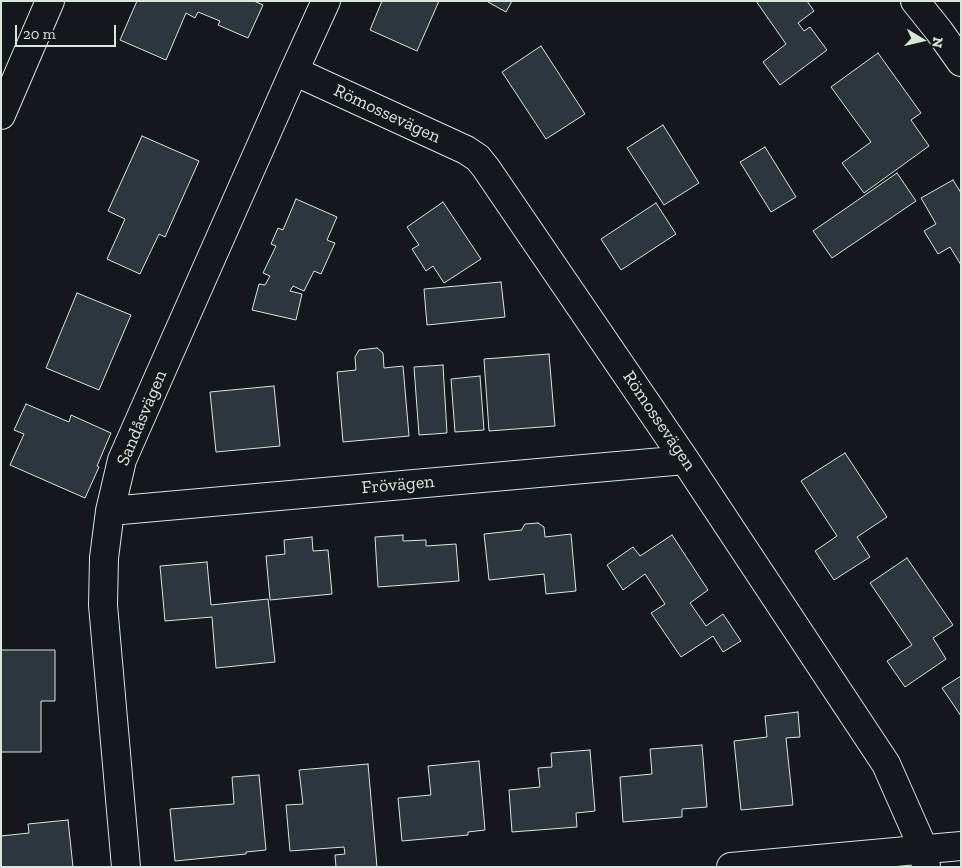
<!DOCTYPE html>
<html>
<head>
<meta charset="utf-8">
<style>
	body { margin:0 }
	#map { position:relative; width:962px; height:868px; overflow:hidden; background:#14181c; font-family:"Zilla Slab",serif }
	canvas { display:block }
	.frame { position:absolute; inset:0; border:2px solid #d8e6dc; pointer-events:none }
	.north { position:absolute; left:897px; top:15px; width:50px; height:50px; -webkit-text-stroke:4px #14181c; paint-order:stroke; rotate:99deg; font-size:14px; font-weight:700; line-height:20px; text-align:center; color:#d8e6dc }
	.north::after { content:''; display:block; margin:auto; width:18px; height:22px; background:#d8e6dc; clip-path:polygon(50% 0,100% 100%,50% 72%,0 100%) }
	.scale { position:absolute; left:15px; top:25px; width:101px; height:22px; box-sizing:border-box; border:2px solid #d8e6dc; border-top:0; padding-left:6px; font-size:15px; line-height:18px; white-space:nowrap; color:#d8e6dc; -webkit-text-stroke:4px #14181c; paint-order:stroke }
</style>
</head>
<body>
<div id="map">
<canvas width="962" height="868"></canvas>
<div class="frame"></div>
<div class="north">N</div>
<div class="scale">20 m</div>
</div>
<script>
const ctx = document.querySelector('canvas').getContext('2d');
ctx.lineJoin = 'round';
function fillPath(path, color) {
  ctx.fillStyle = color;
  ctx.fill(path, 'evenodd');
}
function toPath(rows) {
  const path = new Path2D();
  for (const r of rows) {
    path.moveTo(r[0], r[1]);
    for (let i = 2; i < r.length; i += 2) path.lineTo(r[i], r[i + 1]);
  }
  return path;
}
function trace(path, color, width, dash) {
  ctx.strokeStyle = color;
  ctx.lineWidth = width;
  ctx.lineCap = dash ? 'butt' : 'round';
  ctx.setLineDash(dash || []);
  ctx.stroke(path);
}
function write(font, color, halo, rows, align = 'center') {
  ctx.font = font + ' "Zilla Slab",serif';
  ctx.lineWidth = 4;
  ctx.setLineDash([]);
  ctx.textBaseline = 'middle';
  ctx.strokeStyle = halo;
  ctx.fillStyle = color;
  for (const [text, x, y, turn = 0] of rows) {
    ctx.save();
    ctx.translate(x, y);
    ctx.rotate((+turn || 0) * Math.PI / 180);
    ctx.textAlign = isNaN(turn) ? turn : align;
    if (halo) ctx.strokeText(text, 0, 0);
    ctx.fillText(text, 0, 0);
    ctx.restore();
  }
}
const building = toPath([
	[137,1,254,1,263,5,248,38,218,25,220,21,198,12,195,18,186,13,166,60,120,40,137,1],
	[382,1,439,1,417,51,370,30,382,1],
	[489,1,512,1,506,12,488,2,489,1],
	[756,1,807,1,814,11,798,23,804,31,810,27,827,50,780,85,763,62,786,44,756,1],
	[541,46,585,114,546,139,502,72,541,46],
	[878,53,921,113,911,120,929,146,864,193,842,163,871,142,831,87,878,53],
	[663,125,699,183,664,205,627,148,663,125],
	[142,136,199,161,165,237,159,234,140,274,107,259,125,219,108,211,142,136],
	[765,147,796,197,771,212,740,162,765,147],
	[897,173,916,201,832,258,813,231,897,173],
	[953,180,961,193,961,265,950,247,938,254,924,231,936,224,921,198,953,180],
	[296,199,337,217,327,240,335,243,321,274,314,271,304,291,293,286,290,291,302,294,296,320,252,310,259,284,265,285,270,276,263,273,276,246,271,244,278,228,283,230,296,199],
	[443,202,481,259,444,283,433,266,426,271,412,249,419,245,407,227,443,202],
	[656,203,676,234,621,270,601,239,656,203],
	[501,282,505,317,427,325,424,289,501,282],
	[77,293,131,315,99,390,46,368,77,293],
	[377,348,383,353,384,368,403,366,409,436,343,442,337,372,356,370,355,357,359,350,377,348],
	[549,354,555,426,489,431,484,359,549,354],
	[443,365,447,433,419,435,414,367,443,365],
	[480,376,484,430,455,432,451,379,480,376],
	[274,386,280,446,216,452,210,392,274,386],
	[26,404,69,422,71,415,111,433,97,466,99,467,85,498,10,465,24,434,14,430,26,404],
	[845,453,887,517,857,537,870,557,834,580,815,551,837,536,801,481,845,453],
	[538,523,544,527,545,537,571,534,576,591,546,594,544,574,489,580,484,534,522,530,522,529,525,524,538,523],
	[403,535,403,541,426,540,426,546,456,544,459,581,378,587,375,537,403,535],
	[672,535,708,590,690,603,706,626,723,614,741,641,723,652,713,636,681,657,651,613,665,604,645,574,623,590,607,565,633,547,640,556,672,535],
	[312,537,313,551,328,550,332,594,270,600,266,556,285,554,284,540,312,537],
	[907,558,953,625,933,638,946,659,905,687,887,661,912,645,870,583,907,558],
	[207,562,211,605,268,599,275,662,216,668,212,617,165,621,160,566,207,562],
	[1,650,55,650,55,701,41,701,41,752,1,752,1,650],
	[961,676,961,716,942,688,961,676],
	[798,712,800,737,786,738,793,805,741,810,734,741,767,737,765,716,798,712],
	[702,745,707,807,682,809,682,817,623,822,620,777,652,774,650,749,702,745],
	[590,750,595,811,576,813,577,827,512,832,509,790,540,787,538,768,552,767,551,753,590,750],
	[479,761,485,830,468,832,468,835,402,841,398,798,431,795,428,766,479,761],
	[368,764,377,867,336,867,335,855,345,854,344,847,290,851,286,805,303,804,299,770,368,764],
	[259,775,266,850,246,852,246,854,175,861,170,809,234,804,232,777,259,775],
	[68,820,73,867,1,867,1,836,29,833,28,824,68,820]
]);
fillPath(building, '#2c363c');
trace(building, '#d8e6dc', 1);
const minor = toPath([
	[915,1,939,31,961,62],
	[294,71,466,150,478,158,486,168,685,460,886,764,924,850,926,867],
	[1,115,50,1],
	[110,511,685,460],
	[126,867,103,605,104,558,110,511,122,460,294,71,326,1],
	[731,867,961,846]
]);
trace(minor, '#d8e6dc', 30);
trace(minor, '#14181c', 28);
write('18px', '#d8e6dc', '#14181c', [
	["Römossevägen",387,114,25],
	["Sandåsvägen",142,418,-67],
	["Römossevägen",659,421,56],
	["Frövägen",398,485,-5]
]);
</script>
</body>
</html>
